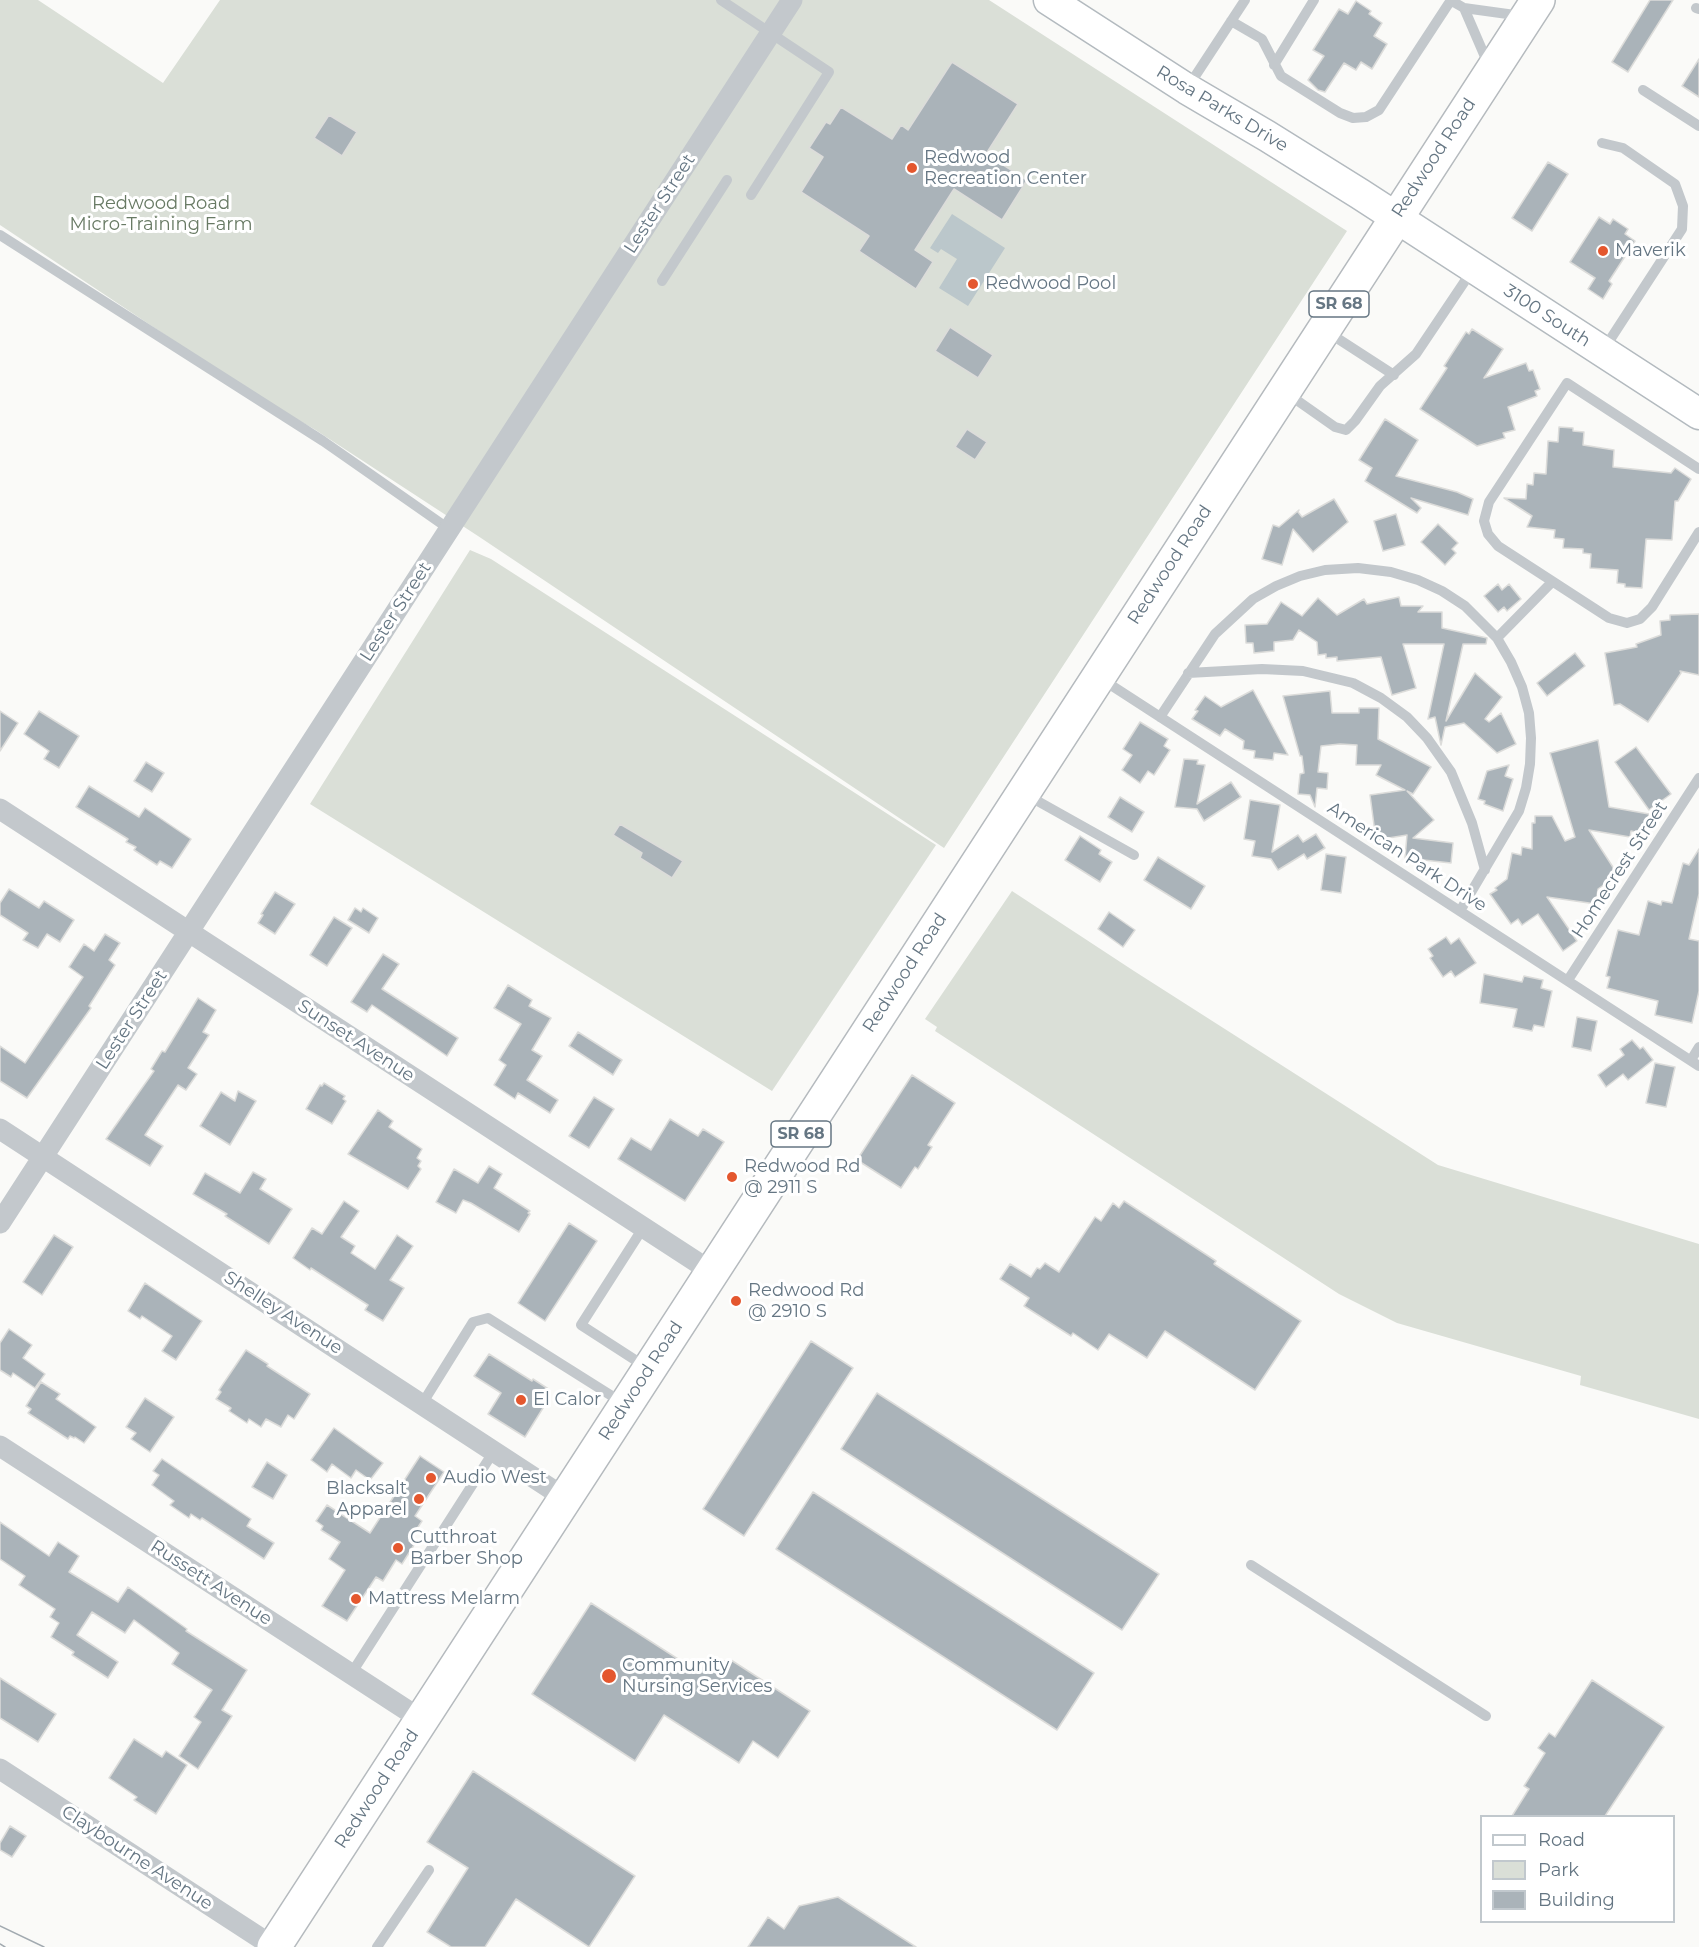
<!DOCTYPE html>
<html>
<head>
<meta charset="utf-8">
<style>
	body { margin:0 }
	#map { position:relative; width:1699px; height:1947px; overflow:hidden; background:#fafaf8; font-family:Montserrat,sans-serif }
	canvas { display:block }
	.legend { position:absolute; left:1480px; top:1815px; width:195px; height:108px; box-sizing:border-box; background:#fff; border:2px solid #c1c8cd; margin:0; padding:8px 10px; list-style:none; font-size:18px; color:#657683 }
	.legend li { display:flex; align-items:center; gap:12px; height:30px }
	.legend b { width:30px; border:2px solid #c1c8cd }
</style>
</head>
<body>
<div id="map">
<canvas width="1699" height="1947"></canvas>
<ul class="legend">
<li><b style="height:8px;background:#fff"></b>Road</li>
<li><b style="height:16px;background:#dadfd7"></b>Park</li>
<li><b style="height:16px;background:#aab3b9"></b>Building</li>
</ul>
</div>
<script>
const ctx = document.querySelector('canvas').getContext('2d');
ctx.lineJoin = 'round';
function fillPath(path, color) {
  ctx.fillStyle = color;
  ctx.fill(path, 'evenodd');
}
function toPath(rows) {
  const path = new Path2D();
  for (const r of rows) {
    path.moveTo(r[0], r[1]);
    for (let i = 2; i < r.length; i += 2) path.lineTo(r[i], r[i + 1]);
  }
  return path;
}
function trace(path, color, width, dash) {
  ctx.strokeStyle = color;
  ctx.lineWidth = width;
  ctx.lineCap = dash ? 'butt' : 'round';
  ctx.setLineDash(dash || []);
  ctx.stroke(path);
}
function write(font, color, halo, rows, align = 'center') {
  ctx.font = font + ' Montserrat,sans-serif';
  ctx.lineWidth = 6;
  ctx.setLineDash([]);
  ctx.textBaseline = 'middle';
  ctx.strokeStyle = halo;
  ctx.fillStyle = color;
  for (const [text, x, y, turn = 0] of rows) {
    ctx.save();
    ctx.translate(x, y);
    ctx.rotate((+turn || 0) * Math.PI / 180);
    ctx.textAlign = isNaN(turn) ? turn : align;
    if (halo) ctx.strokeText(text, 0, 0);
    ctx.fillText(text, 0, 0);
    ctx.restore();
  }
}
fillPath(toPath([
	[0,0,38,0,163,83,220,0,989,0,1347,231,944,848,478,536,314,429,266,402,0,225],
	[470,550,491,559,936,845,772,1091,310,804],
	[1012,891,1134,971,1438,1165,1699,1244,1699,1419,1580,1385,1581,1376,1397,1323,1339,1294,935,1031,937,1027,925,1019]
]), '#dadfd7');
fillPath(toPath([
	[952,214,1005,248,968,306,939,288,957,259,941,249,938,253,930,248]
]), '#bbc7cb');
const building = toPath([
	[1650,0,1673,0,1628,72,1612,62,1650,0],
	[1356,1,1371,11,1369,14,1382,23,1374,36,1387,44,1372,69,1361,62,1356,70,1344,63,1325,92,1318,90,1308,80,1324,56,1313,50,1339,9,1348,14,1356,1],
	[1699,59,1699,97,1682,86,1699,59],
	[952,62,1018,104,986,154,1027,180,1002,220,954,189,915,250,933,262,916,289,859,251,869,236,801,192,823,157,809,148,826,122,830,124,841,107,892,139,901,125,908,130,952,62],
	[329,115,357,132,342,156,314,138,329,115],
	[1548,162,1568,174,1532,231,1512,218,1548,162],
	[1599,217,1610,224,1613,219,1628,229,1625,234,1635,241,1609,281,1612,284,1603,299,1588,289,1595,278,1570,262,1599,217],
	[950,327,993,355,978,378,935,351,950,327],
	[1472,329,1503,349,1484,378,1526,363,1529,371,1533,370,1540,389,1535,391,1537,396,1508,407,1515,430,1503,433,1505,438,1477,446,1420,409,1447,368,1444,366,1466,332,1469,334,1472,329],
	[1385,419,1418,440,1396,476,1457,492,1473,499,1468,515,1411,498,1421,508,1417,513,1365,481,1372,468,1359,460,1385,419],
	[1559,427,1573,428,1573,431,1584,432,1583,445,1614,450,1613,467,1671,473,1675,468,1691,479,1678,501,1675,501,1672,540,1646,539,1642,588,1625,587,1625,584,1617,583,1618,570,1590,568,1591,554,1583,553,1583,549,1563,548,1564,539,1554,538,1555,530,1527,527,1532,516,1504,498,1526,499,1527,484,1533,485,1534,473,1546,474,1548,441,1558,442,1559,427],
	[967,429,987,442,975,460,955,447,967,429],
	[1334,499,1348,522,1313,552,1293,529,1282,565,1262,559,1273,525,1279,527,1299,510,1298,512,1302,517,1334,499],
	[1396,514,1405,545,1383,551,1374,521,1396,514],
	[1438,524,1458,543,1452,549,1456,553,1445,565,1421,542,1438,524],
	[1498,584,1502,590,1509,584,1521,599,1507,611,1504,607,1498,612,1484,596,1498,584],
	[1399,597,1401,606,1423,606,1418,612,1442,612,1442,628,1487,638,1486,644,1463,644,1446,721,1475,673,1502,697,1485,719,1489,722,1501,713,1516,744,1497,753,1464,723,1445,727,1441,745,1435,717,1428,719,1444,644,1403,644,1416,688,1392,695,1381,657,1337,661,1337,657,1326,658,1326,654,1318,655,1317,642,1299,630,1293,640,1274,642,1274,651,1254,653,1253,643,1246,643,1245,625,1267,624,1281,602,1302,616,1318,598,1337,615,1364,599,1367,604,1399,597],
	[1699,614,1699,675,1680,671,1681,673,1648,722,1620,704,1614,705,1605,653,1637,647,1636,644,1661,635,1660,621,1670,620,1670,615,1699,614],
	[1575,653,1585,666,1547,696,1537,683,1575,653],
	[1253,690,1288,755,1274,753,1273,760,1254,758,1255,751,1243,749,1244,741,1225,729,1220,736,1192,719,1198,711,1195,710,1205,696,1221,707,1253,690],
	[1330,691,1332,713,1359,713,1359,708,1379,708,1378,739,1431,767,1413,794,1407,791,1434,820,1413,838,1453,843,1451,863,1405,858,1407,835,1376,840,1370,795,1405,790,1376,775,1381,765,1356,765,1357,745,1340,744,1321,746,1318,772,1328,773,1327,789,1317,788,1315,807,1310,795,1298,794,1300,774,1304,773,1302,756,1300,756,1283,696,1330,691],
	[0,711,18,723,0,751,0,711],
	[39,711,79,736,59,768,44,759,49,751,24,734,39,711],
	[1140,722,1168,739,1164,746,1170,750,1154,775,1148,771,1140,783,1122,770,1132,755,1123,749,1140,722],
	[1598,740,1609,807,1649,814,1645,834,1631,831,1630,837,1589,830,1618,875,1598,889,1596,904,1547,897,1577,941,1563,951,1538,914,1522,925,1518,919,1511,924,1490,894,1497,890,1495,888,1507,879,1512,853,1521,855,1522,847,1532,849,1532,823,1535,823,1535,816,1552,816,1565,841,1575,837,1550,753,1598,740],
	[1636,747,1671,794,1649,810,1615,762,1636,747],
	[1184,759,1198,760,1197,764,1205,765,1197,804,1231,782,1241,797,1204,821,1197,809,1175,807,1184,759],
	[146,762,164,773,152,792,134,781,146,762],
	[1509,765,1505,776,1513,779,1503,811,1484,804,1485,801,1478,799,1487,771,1509,765],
	[89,786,139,817,145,808,191,839,172,868,160,861,157,865,134,850,136,847,126,842,128,839,76,807,89,786],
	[1120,797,1144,812,1132,832,1108,817,1120,797],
	[1250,800,1280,805,1272,852,1298,835,1303,842,1316,834,1325,848,1307,859,1304,854,1278,870,1271,859,1252,856,1255,841,1244,839,1250,800],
	[620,824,683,861,672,878,640,858,642,853,613,835,620,824],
	[1080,836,1101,850,1099,854,1112,862,1100,882,1065,860,1080,836],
	[1699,849,1699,894,1689,939,1699,941,1699,991,1692,1023,1655,1015,1658,1001,1607,988,1610,977,1606,976,1618,930,1639,935,1648,901,1661,905,1662,901,1672,903,1683,863,1689,865,1699,849],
	[1326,854,1346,857,1341,893,1321,890,1326,854],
	[1158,857,1205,886,1191,909,1144,880,1158,857],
	[9,889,39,908,44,901,74,920,60,942,47,934,38,948,23,940,28,933,0,915,0,903,9,889],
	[275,892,295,904,275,934,258,923,263,915,261,914,275,892],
	[355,908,361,912,363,908,378,918,369,933,348,920,355,908],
	[1109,912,1135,930,1123,947,1098,929,1109,912],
	[334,917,352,928,327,966,310,955,334,917],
	[105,934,120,943,109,960,115,965,89,1006,91,1008,27,1098,0,1081,0,1046,25,1063,83,977,69,967,84,944,94,951,105,934],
	[1446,937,1451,944,1459,938,1476,963,1455,977,1451,971,1443,977,1430,958,1433,956,1428,949,1446,937],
	[383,954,399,964,382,989,458,1038,447,1056,372,1005,367,1012,351,1002,383,954],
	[1484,974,1522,982,1524,976,1543,980,1541,988,1552,991,1544,1027,1534,1025,1532,1031,1513,1027,1517,1009,1480,1003,1484,974],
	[508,985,532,1000,529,1006,551,1018,532,1050,542,1056,527,1080,558,1100,550,1113,518,1093,515,1099,494,1085,506,1065,499,1060,521,1024,494,1008,508,985],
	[198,998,216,1010,203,1032,209,1035,188,1068,197,1074,186,1090,178,1085,145,1135,163,1146,150,1166,106,1139,154,1071,151,1069,162,1051,165,1052,198,998],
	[1577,1017,1597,1021,1591,1051,1572,1047,1577,1017],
	[578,1032,622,1060,613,1075,569,1046,578,1032],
	[1632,1040,1640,1049,1643,1047,1653,1060,1628,1080,1623,1074,1606,1087,1598,1075,1624,1055,1620,1049,1632,1040],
	[1655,1063,1675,1067,1666,1107,1646,1103,1655,1063],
	[912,1075,955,1103,928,1145,932,1147,918,1169,915,1167,901,1188,857,1160,912,1075],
	[324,1083,345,1096,343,1099,346,1101,332,1124,306,1109,320,1085,322,1086,324,1083],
	[238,1091,256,1101,230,1145,200,1126,221,1092,235,1101,238,1091],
	[594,1097,614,1109,589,1148,569,1136,594,1097],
	[378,1110,393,1121,389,1127,422,1149,417,1158,421,1161,418,1166,421,1169,408,1189,348,1154,378,1110],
	[670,1119,698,1136,703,1129,724,1142,685,1201,618,1159,631,1138,651,1150,670,1119],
	[489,1166,502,1174,494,1188,530,1211,528,1213,530,1214,519,1232,471,1203,463,1200,456,1213,436,1202,454,1169,478,1183,489,1166],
	[253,1172,266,1179,260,1189,292,1209,269,1244,225,1216,227,1214,193,1194,205,1173,240,1193,253,1172],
	[344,1201,359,1211,341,1237,355,1246,351,1253,375,1269,397,1235,413,1246,390,1280,404,1288,383,1321,365,1310,368,1305,311,1268,310,1270,293,1258,312,1228,322,1234,344,1201],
	[1124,1201,1216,1261,1214,1264,1301,1321,1255,1390,1165,1331,1147,1358,1109,1334,1098,1350,1073,1333,1071,1336,1024,1306,1029,1298,1000,1279,1010,1264,1031,1277,1037,1268,1040,1269,1045,1263,1059,1272,1095,1217,1101,1221,1113,1203,1119,1208,1124,1201],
	[569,1223,597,1241,545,1321,518,1303,569,1223],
	[54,1235,73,1247,42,1295,23,1282,54,1235],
	[145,1283,202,1321,176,1360,162,1351,172,1336,142,1316,140,1319,128,1311,145,1283],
	[9,1329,32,1345,23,1358,45,1374,35,1388,13,1373,11,1377,0,1370,0,1343,9,1329],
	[811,1341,853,1368,744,1536,703,1509,811,1341],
	[246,1350,268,1364,267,1366,310,1394,294,1419,288,1415,281,1427,266,1419,261,1427,249,1419,247,1423,229,1411,231,1408,216,1399,221,1392,219,1390,246,1350],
	[489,1354,532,1381,533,1379,550,1390,540,1406,543,1408,525,1437,488,1414,501,1393,474,1376,489,1354],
	[41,1382,60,1394,56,1399,96,1427,84,1443,75,1437,74,1438,70,1436,68,1439,28,1413,31,1409,26,1406,41,1382],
	[877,1393,1159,1574,1122,1630,841,1449,877,1393],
	[145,1398,174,1417,150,1452,131,1439,136,1433,126,1427,145,1398],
	[334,1428,383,1463,370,1480,356,1470,351,1478,332,1464,327,1472,311,1460,334,1428],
	[420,1456,444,1472,415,1516,422,1521,409,1541,414,1545,402,1564,396,1560,383,1581,376,1577,347,1621,322,1606,345,1570,329,1559,340,1542,321,1530,323,1526,316,1521,327,1505,370,1533,420,1456],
	[162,1459,251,1519,247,1526,274,1543,264,1559,202,1518,200,1520,191,1514,189,1518,170,1505,174,1501,152,1485,159,1475,153,1471,162,1459],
	[267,1462,287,1475,273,1499,252,1487,267,1462],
	[813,1492,1094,1673,1057,1730,776,1549,813,1492],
	[0,1522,49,1556,58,1542,79,1556,69,1572,118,1602,128,1587,187,1629,186,1631,247,1670,222,1710,232,1716,198,1769,179,1756,201,1722,194,1717,212,1690,172,1664,179,1653,134,1620,125,1633,92,1612,77,1635,118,1662,108,1678,72,1655,74,1652,51,1637,59,1623,50,1617,55,1609,19,1585,25,1576,0,1559,0,1522],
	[591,1603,692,1668,731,1660,810,1711,778,1758,753,1741,739,1763,664,1715,635,1761,532,1694,591,1603],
	[0,1678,56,1714,38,1742,0,1718,0,1678],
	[1592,1680,1664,1727,1605,1816,1512,1816,1529,1789,1524,1786,1545,1753,1538,1748,1549,1733,1555,1737,1592,1680],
	[134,1739,162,1757,166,1751,187,1765,156,1814,134,1800,137,1797,109,1778,134,1739],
	[473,1771,635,1876,589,1947,516,1899,485,1947,451,1947,427,1932,468,1868,427,1842,473,1771],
	[10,1826,26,1836,12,1857,0,1850,0,1843,10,1826],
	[838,1897,916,1947,748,1947,768,1917,784,1929,799,1906,838,1897]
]);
fillPath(building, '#aab3b9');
trace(building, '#dcdcda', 1.5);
const secondary = toPath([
	[1049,0,1187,89,1267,136,1360,194,1699,414]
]);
const primary = toPath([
	[274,1947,1538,0]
]);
trace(secondary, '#b3babf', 33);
trace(primary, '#b5babe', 36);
trace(toPath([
	[721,0,829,72,751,195],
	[1450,0,1464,8,1522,16],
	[1464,8,1489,66],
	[1696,8,1699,9],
	[1231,21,1262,39,1281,76,1340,113,1353,118,1366,117,1379,110,1451,0],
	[1274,65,1314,0],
	[1188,87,1245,0],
	[1643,90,1699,126],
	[1602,143,1623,148,1675,184,1683,206,1682,229,1604,349],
	[0,235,323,441,449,529],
	[662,281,727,180],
	[1326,331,1394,375],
	[1288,394,1335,427,1346,430,1355,421,1380,386,1416,354,1473,269],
	[1699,469,1567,383,1489,502,1484,521,1488,534,1498,546,1609,618,1627,623,1640,619,1652,607,1699,532],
	[1497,638,1552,582],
	[1188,673,1262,669,1303,671,1353,683,1381,698,1407,717,1427,738,1451,772,1472,823,1485,870],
	[1100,678,1699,1066],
	[1160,717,1215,634,1253,599,1276,586,1300,576,1325,570,1358,568,1391,572,1418,580,1442,591,1465,606,1497,638,1511,662,1522,687,1529,713,1531,738,1530,764,1526,788,1519,811,1460,911],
	[1025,794,1134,855],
	[1568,980,1699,778],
	[1691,1060,1699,1047],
	[643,1228,581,1325,646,1367],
	[422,1404,473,1322,488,1318,623,1403],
	[1251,1565,1486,1716],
	[351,1674,494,1451],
	[377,1947,429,1870]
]), '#c3c8cc', 10);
trace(toPath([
	[0,809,712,1272],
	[0,1129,565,1498],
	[0,1223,792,0],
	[0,1446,422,1720],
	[0,1769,274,1947]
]), '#c3c8cc', 21);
trace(secondary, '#fff', 30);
trace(primary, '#fff', 33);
trace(toPath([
	[0,1926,44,1947],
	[0,1944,5,1947]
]), '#a2aab0', 1.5);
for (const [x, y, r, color] of [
	[912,168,6,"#e4572e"],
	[1603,251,6,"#e4572e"],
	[973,284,6,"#e4572e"],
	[732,1177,6,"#e4572e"],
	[736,1301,6,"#e4572e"],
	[521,1400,6,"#e4572e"],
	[431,1478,6,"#e4572e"],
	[419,1499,6,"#e4572e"],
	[398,1548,6,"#e4572e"],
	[356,1599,6,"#e4572e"],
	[609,1676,8,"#e4572e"]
]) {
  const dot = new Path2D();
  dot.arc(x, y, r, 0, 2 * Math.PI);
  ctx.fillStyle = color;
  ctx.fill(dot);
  trace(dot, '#fff', 2);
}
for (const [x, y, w] of [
	[1339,304,60],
	[801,1134,60]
]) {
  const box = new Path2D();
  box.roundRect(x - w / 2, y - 13, w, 26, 4.5);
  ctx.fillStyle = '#fff';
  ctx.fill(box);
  trace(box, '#657683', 1.5);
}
write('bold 16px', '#657683', null, [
	["SR 68",1339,304],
	["SR 68",801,1134]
]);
write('18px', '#657683', '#fff', [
	["Rosa Parks Drive",1222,109,31],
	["Redwood Road",1434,158,-57],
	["Lester Street",660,204,-57],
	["3100 South",1547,316,33],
	["Redwood Road",1170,565,-57],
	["Lester Street",396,612,-57],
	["American Park Drive",1407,857,33],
	["Homecrest Street",1620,870,-57],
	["Redwood Road",905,973,-57],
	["Lester Street",132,1020,-57],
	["Sunset Avenue",356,1041,33],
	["Shelley Avenue",283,1313,33],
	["Redwood Road",641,1381,-57],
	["Russett Avenue",211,1583,33],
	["Redwood Road",377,1789,-57],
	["Claybourne Avenue",137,1858,33]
]);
write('18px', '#657683', '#fff', [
	["Redwood",924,158],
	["Recreation Center",924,179],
	["Maverik",1615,251],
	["Redwood Pool",985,284],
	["Redwood Rd",744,1167],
	["@ 2911 S",744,1188],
	["Redwood Rd",748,1291],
	["@ 2910 S",748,1312],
	["El Calor",533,1400],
	["Audio West",443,1478],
	["Blacksalt",407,1489,"right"],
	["Apparel",407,1510,"right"],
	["Cutthroat",410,1538],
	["Barber Shop",410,1559],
	["Mattress Melarm",368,1599],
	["Community",622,1666],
	["Nursing Services",622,1687]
], 'left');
write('18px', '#687a64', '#fff', [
	["Redwood Road",161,204],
	["Micro-Training Farm",161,225]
]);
</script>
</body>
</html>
